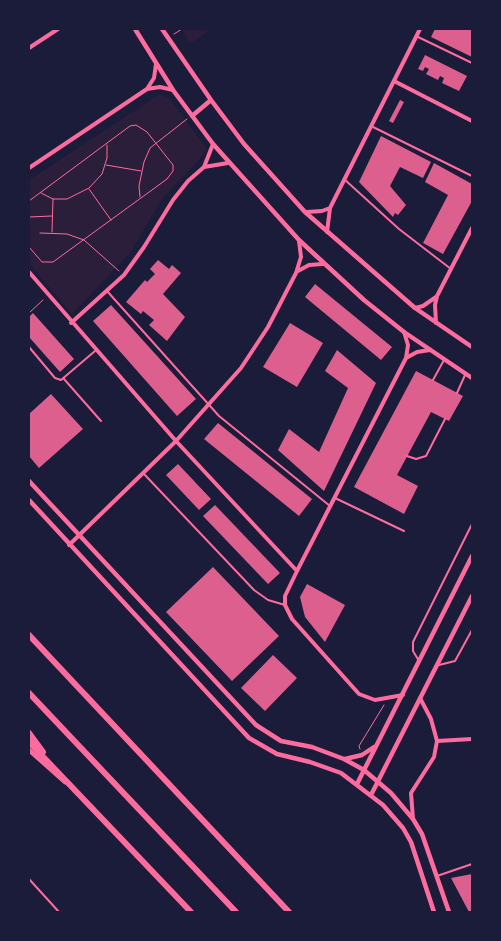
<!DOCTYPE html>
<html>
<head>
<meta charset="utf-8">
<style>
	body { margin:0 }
	#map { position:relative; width:501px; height:941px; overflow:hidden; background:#1b1b3a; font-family:Inter,sans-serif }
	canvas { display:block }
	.frame { position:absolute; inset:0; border:30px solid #1b1b3a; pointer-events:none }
</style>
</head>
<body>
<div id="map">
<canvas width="501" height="941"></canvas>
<div class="frame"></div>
</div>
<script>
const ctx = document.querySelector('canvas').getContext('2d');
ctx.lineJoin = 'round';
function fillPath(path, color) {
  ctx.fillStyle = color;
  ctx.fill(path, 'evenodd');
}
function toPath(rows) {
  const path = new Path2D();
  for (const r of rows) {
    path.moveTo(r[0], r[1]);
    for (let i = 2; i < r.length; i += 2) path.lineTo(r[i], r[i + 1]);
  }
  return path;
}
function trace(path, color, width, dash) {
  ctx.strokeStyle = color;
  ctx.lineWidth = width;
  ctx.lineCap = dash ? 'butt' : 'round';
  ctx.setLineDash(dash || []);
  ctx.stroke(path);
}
fillPath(toPath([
	[182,29,211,29,190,44],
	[160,94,170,99,207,149,200,159,162,199,130,253,72,314,29,263,29,180]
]), '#2a1e3b');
fillPath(toPath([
	[435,29,472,29,472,57,431,37],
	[425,55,467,76,459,91,442,83,444,78,440,76,438,80,426,74,429,69,425,67,423,71,418,69],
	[400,100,404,102,393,123,389,121],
	[381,136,431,162,423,178,400,167,390,186,406,205,398,215,395,213,393,217,359,182],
	[434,163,472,184,472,201,443,254,423,243,448,195,425,182],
	[158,260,169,269,172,265,181,273,163,294,185,317,167,341,149,325,154,320,143,311,141,314,126,302,145,280,147,282,155,274,150,269],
	[315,284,392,347,381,360,305,297],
	[111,305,196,399,177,416,93,321],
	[33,313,74,359,60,372,29,337,29,317],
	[290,323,323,343,297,387,263,367],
	[337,350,376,383,324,491,278,450,289,429,319,452,348,388,325,371],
	[416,371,463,396,449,421,431,412,397,475,418,486,404,514,354,487],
	[51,394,83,429,39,468,29,456,29,414],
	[218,423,312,499,299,516,204,439],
	[178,464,211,499,199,510,166,475],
	[215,505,280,573,268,584,203,516],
	[213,567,279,636,232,681,166,612],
	[307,584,345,605,325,642,305,617,300,597],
	[273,655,297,678,265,711,241,688],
	[472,874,472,912,469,912,451,878]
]), '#dd5f8e');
trace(toPath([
	[174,34,182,29],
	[106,165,141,171],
	[89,189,111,220],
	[41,193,53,199,67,199,89,188,102,174,107,158,107,145],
	[140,197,139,186,144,162,150,148,187,119],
	[29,201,130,126,136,125,147,132,173,165,173,171,167,179,53,262,42,262,29,247],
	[29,217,52,216],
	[52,232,53,199],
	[40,233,67,234,84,240,119,271],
	[29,313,43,300],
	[360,749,359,746,384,705]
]), '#ff6b9d', 1);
trace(toPath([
	[416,36,472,63],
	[371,126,472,176],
	[344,179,399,229,451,269],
	[107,291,219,416,330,506],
	[29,347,55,378,61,380,95,351],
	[64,379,101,421],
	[433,380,444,360],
	[457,393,465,375],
	[407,456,416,459,426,456,445,419],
	[144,474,254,590,268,600,285,605],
	[335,498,404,531],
	[419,661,413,651,413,642,472,524],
	[439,665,455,661,472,630],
	[437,876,472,864],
	[29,879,59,912]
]), '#ff6b9d', 2);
trace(toPath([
	[29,48,58,29],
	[394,81,472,121],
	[147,89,160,87,173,90],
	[204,167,213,144],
	[29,168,147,89,154,78,156,64],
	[306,212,322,211,330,208],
	[327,232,330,208,420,29],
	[298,271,309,265,323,264],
	[29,272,176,441,297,571],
	[415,308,423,306,436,297],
	[71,323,124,275,144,247,173,200,188,181,204,167,228,163],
	[436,323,435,305,437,296,472,228],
	[406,358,417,352,430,350],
	[69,545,176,441,241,368,268,327,296,273,301,257,299,241],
	[403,695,375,700,359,694,292,619,285,605,285,596,297,571,406,358,408,345,404,332],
	[437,741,472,739],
	[413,819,411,793,434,757,437,741,431,719,420,698]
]), '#ff6b9d', 4);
trace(toPath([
	[135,29,173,90,213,144,299,240,364,300,404,332,472,378],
	[162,29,211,100,244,144,305,212,415,308,472,347],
	[192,116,211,100],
	[29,481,256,725,281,741,312,747,344,759,364,770,391,793,413,819,422,834,449,912],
	[29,500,249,738,277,754,310,762,341,773,383,805,403,828,411,842,434,912],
	[29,750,65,782],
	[345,759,362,755,374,747],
	[357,784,472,556],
	[371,795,472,596]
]), '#ff6b9d', 4.5);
trace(toPath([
	[29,635,289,912],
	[29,693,236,912],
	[29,733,43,752],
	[29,742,191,912]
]), '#ff6b9d', 6);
</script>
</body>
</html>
